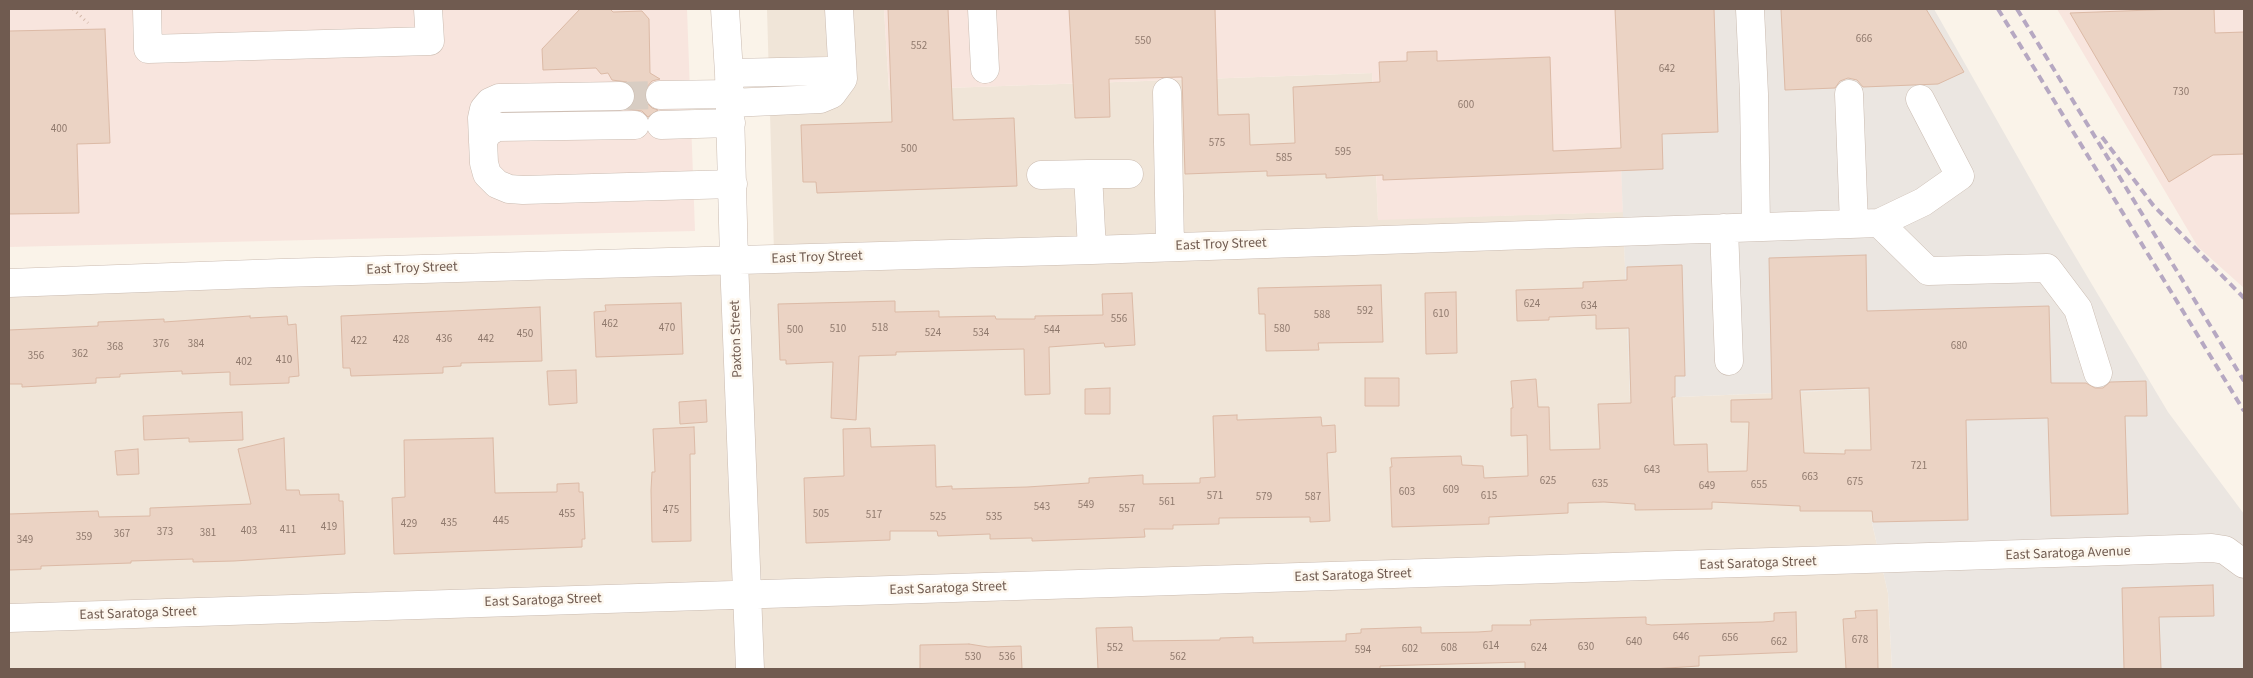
<!DOCTYPE html>
<html>
<head>
<meta charset="utf-8">
<style>
	body { margin:0 }
	#map { position:relative; width:2253px; height:678px; overflow:hidden; background:#faf3e9; font-family:"Source Sans 3",sans-serif }
	canvas { display:block }
	.frame { position:absolute; inset:0; border:10px solid #705b50; pointer-events:none }
</style>
</head>
<body>
<div id="map">
<canvas width="2253" height="678"></canvas>
<div class="frame"></div>
</div>
<script>
const ctx = document.querySelector('canvas').getContext('2d');
ctx.lineJoin = 'round';
function fillPath(path, color) {
  ctx.fillStyle = color;
  ctx.fill(path, 'evenodd');
}
function toPath(rows) {
  const path = new Path2D();
  for (const r of rows) {
    path.moveTo(r[0], r[1]);
    for (let i = 2; i < r.length; i += 2) path.lineTo(r[i], r[i + 1]);
  }
  return path;
}
function trace(path, color, width, dash) {
  ctx.strokeStyle = color;
  ctx.lineWidth = width;
  ctx.lineCap = dash ? 'butt' : 'round';
  ctx.setLineDash(dash || []);
  ctx.stroke(path);
}
function write(font, color, halo, rows, align = 'center') {
  ctx.font = font + ' "Source Sans 3",sans-serif';
  ctx.lineWidth = 5;
  ctx.setLineDash([]);
  ctx.textBaseline = 'middle';
  ctx.strokeStyle = halo;
  ctx.fillStyle = color;
  for (const [text, x, y, turn = 0] of rows) {
    ctx.save();
    ctx.translate(x, y);
    ctx.rotate((+turn || 0) * Math.PI / 180);
    ctx.textAlign = isNaN(turn) ? turn : align;
    if (halo) ctx.strokeText(text, 0, 0);
    ctx.fillText(text, 0, 0);
    ctx.restore();
  }
}
fillPath(toPath([
	[767,9,884,9,889,90,1372,73,1378,219,1623,212,1630,399,1869,389,1872,523,1888,593,1892,669,9,669,9,280,774,253]
]), '#f0e5d8');
fillPath(toPath([
	[9,9,687,9,695,231,9,247],
	[884,9,1615,9,1623,212,1378,220,1372,73,889,90],
	[2057,9,2244,9,2244,288,2198,247]
]), '#f8e5de');
fillPath(toPath([
	[1615,9,1934,9,2050,214,2168,412,2244,514,2244,669,1892,669,1888,593,1872,523,1869,389,1630,399]
]), '#ebe6e1');
const building = toPath([
	[580,9,610,9,613,12,642,11,649,19,650,73,660,79,652,81,647,87,644,96,647,103,652,108,658,110,648,117,642,111,628,109,633,104,636,96,633,88,627,82,612,80,608,73,601,74,596,68,543,70,542,49,580,9],
	[888,9,948,9,953,120,1014,118,1017,186,817,193,816,182,803,182,801,125,892,122,888,9],
	[1069,9,1215,9,1218,115,1249,114,1250,145,1295,143,1293,87,1380,82,1379,62,1407,61,1407,52,1437,51,1437,61,1550,57,1553,151,1621,148,1615,9,1714,9,1718,132,1662,134,1663,169,1383,180,1383,175,1326,178,1326,174,1267,176,1267,171,1185,174,1182,77,1109,79,1110,117,1075,118,1069,9],
	[1781,9,1926,9,1964,72,1938,84,1863,87,1857,80,1848,78,1840,81,1835,88,1785,90,1781,9],
	[2177,9,2214,9,2215,33,2244,32,2244,154,2213,155,2169,182,2070,13,2177,9],
	[105,29,110,143,77,144,79,213,9,214,9,31,105,29],
	[1866,255,1867,311,2049,306,2051,383,2086,383,2095,388,2103,388,2110,382,2146,381,2147,416,2125,416,2128,514,2051,516,2048,418,1966,420,1968,520,1873,522,1872,511,1800,511,1800,506,1712,502,1712,509,1635,510,1635,504,1604,502,1568,503,1568,513,1489,517,1489,524,1392,527,1390,467,1392,467,1391,458,1461,456,1462,465,1483,466,1484,478,1528,476,1527,435,1511,436,1511,408,1513,408,1511,381,1536,379,1538,407,1549,407,1550,450,1600,449,1598,404,1631,403,1629,328,1596,329,1596,315,1549,317,1549,320,1517,321,1516,290,1583,288,1583,282,1627,280,1627,267,1682,265,1685,376,1675,376,1675,397,1672,397,1674,445,1707,444,1708,472,1747,471,1749,422,1731,422,1731,400,1772,399,1769,258,1866,255],
	[1869,388,1871,450,1845,450,1845,454,1804,453,1800,390,1869,388],
	[1381,285,1383,342,1318,343,1319,350,1266,351,1265,314,1259,314,1258,288,1381,285],
	[1456,292,1457,353,1426,354,1425,293,1456,292],
	[1132,293,1135,345,1105,347,1104,343,1049,347,1050,394,1025,395,1024,349,896,352,896,355,859,356,856,420,831,418,833,362,786,364,786,360,780,360,778,304,895,301,895,312,939,311,939,317,995,316,996,319,1035,319,1035,316,1103,315,1102,294,1132,293],
	[681,303,683,354,596,357,594,312,606,311,605,305,681,303],
	[540,307,542,361,461,363,461,366,443,367,443,373,351,376,350,368,343,368,341,316,540,307],
	[250,316,250,318,287,316,288,325,296,324,299,376,289,377,289,383,230,385,230,372,182,374,182,371,120,374,120,377,96,378,96,383,22,387,22,384,9,384,9,330,98,326,98,322,164,319,164,322,250,316],
	[576,370,577,403,549,405,547,371,576,370],
	[1365,378,1399,378,1399,406,1365,406,1365,378],
	[1110,388,1110,414,1085,414,1085,389,1110,388],
	[706,400,707,422,680,424,679,402,706,400],
	[242,412,243,440,189,442,189,438,144,440,143,416,242,412],
	[1237,415,1237,420,1321,417,1322,426,1335,425,1336,452,1327,453,1330,521,1310,522,1310,517,1219,518,1219,524,1173,525,1173,529,1144,529,1145,537,1032,541,1032,538,990,539,990,534,938,536,937,531,890,531,890,540,806,543,804,478,844,476,843,429,870,428,871,447,935,445,936,487,952,486,952,489,1027,487,1089,483,1089,478,1143,475,1143,484,1200,483,1200,478,1215,477,1213,416,1237,415],
	[694,427,695,454,690,454,691,541,652,542,651,490,652,472,655,472,653,429,694,427],
	[284,438,286,490,299,490,300,495,339,494,339,501,343,501,345,554,234,561,193,562,193,559,131,561,131,563,41,566,41,569,9,570,9,514,98,511,99,517,150,516,150,508,251,504,238,449,284,438],
	[493,438,495,493,557,492,557,484,579,483,579,492,583,492,585,539,582,539,582,547,394,554,392,498,405,497,404,440,493,438],
	[138,449,139,474,117,475,115,451,138,449],
	[2213,585,2214,616,2159,617,2161,669,2124,669,2122,588,2213,585],
	[1877,610,1878,669,1846,669,1843,619,1856,618,1855,611,1877,610],
	[1796,612,1797,652,1699,656,1699,666,1652,669,1525,669,1525,662,1380,666,1380,669,1098,669,1096,628,1132,627,1133,641,1220,640,1220,638,1253,637,1253,643,1346,641,1346,634,1361,633,1361,629,1421,627,1421,633,1478,632,1492,631,1492,625,1531,625,1530,620,1646,617,1646,624,1651,625,1763,622,1774,621,1774,613,1796,612],
	[969,644,988,647,1021,646,1022,669,920,669,920,645,969,644]
]);
fillPath(building, '#ebd3c4');
trace(building, '#dcbaa6', 1);
trace(toPath([
	[620,96,660,95]
]), '#d8cdc3', 28, [28, 14]);
const minor = toPath([
	[147,9,148,49,430,41,428,9],
	[725,9,729,73,734,260,750,669],
	[982,9,985,69],
	[1750,9,1754,94,1756,227],
	[729,73,828,71,840,83],
	[1167,92,1170,246],
	[1849,94,1854,224],
	[660,95,730,94],
	[620,96,499,98,490,102,484,109,482,118,484,163,487,174,497,184,509,189,523,190,733,184],
	[730,103,820,99,832,94,843,79,839,9],
	[661,125,731,123],
	[483,142,487,133,497,127,635,125],
	[1088,174,1129,174],
	[1041,175,1088,174,1092,250],
	[1879,223,1923,202,1960,176,1920,99],
	[1724,228,1729,361],
	[9,283,281,273,1092,250,1879,223,1928,271,2047,268,2078,309,2098,373],
	[9,618,2212,548,2225,550,2244,564]
]);
trace(minor, '#cabbb0', 29);
trace(toPath([
	[73,9,88,23]
]), '#d0b6a7', 3, [1, 4]);
trace(minor, '#fff', 28);
trace(toPath([
	[1998,9,2244,411],
	[2017,9,2244,381],
	[2102,137,2153,205,2244,298]
]), '#b6a8c2', 4, [8, 5]);
write('11px', '#8f796d', null, [
	["666",1864,40],
	["550",1143,42],
	["552",919,47],
	["642",1667,70],
	["730",2181,93],
	["600",1466,106],
	["400",59,130],
	["575",1217,144],
	["500",909,150],
	["595",1343,153],
	["585",1284,159],
	["624",1532,305],
	["634",1589,307],
	["592",1365,312],
	["610",1441,315],
	["588",1322,316],
	["556",1119,320],
	["462",610,325],
	["470",667,329],
	["518",880,329],
	["510",838,330],
	["580",1282,330],
	["500",795,331],
	["544",1052,331],
	["524",933,334],
	["534",981,334],
	["450",525,335],
	["436",444,340],
	["442",486,340],
	["428",401,341],
	["422",359,342],
	["376",161,345],
	["384",196,345],
	["680",1959,347],
	["368",115,348],
	["362",80,355],
	["356",36,357],
	["410",284,361],
	["402",244,363],
	["721",1919,467],
	["643",1652,471],
	["663",1810,478],
	["625",1548,482],
	["675",1855,483],
	["635",1600,485],
	["655",1759,486],
	["649",1707,487],
	["609",1451,491],
	["603",1407,493],
	["571",1215,497],
	["615",1489,497],
	["579",1264,498],
	["587",1313,498],
	["561",1167,503],
	["549",1086,506],
	["543",1042,508],
	["557",1127,510],
	["475",671,511],
	["455",567,515],
	["505",821,515],
	["517",874,516],
	["525",938,518],
	["535",994,518],
	["445",501,522],
	["435",449,524],
	["429",409,525],
	["419",329,528],
	["411",288,531],
	["403",249,532],
	["373",165,533],
	["381",208,534],
	["367",122,535],
	["359",84,538],
	["349",25,541],
	["646",1681,638],
	["656",1730,639],
	["678",1860,641],
	["640",1634,643],
	["662",1779,643],
	["614",1491,647],
	["630",1586,648],
	["552",1115,649],
	["608",1449,649],
	["624",1539,649],
	["602",1410,650],
	["594",1363,651],
	["530",973,658],
	["536",1007,658],
	["562",1178,658]
]);
write('14px', '#705b50', '#fdf7ee', [
	["East Troy Street",1221,245,-2],
	["East Troy Street",817,258,-2],
	["East Troy Street",412,269,-2],
	["Paxton Street",737,339,-92],
	["East Saratoga Avenue",2068,554,-2],
	["East Saratoga Street",1758,564,-2],
	["East Saratoga Street",1353,576,-2],
	["East Saratoga Street",948,589,-2],
	["East Saratoga Street",543,601,-2],
	["East Saratoga Street",138,614,-2]
]);
</script>
</body>
</html>
